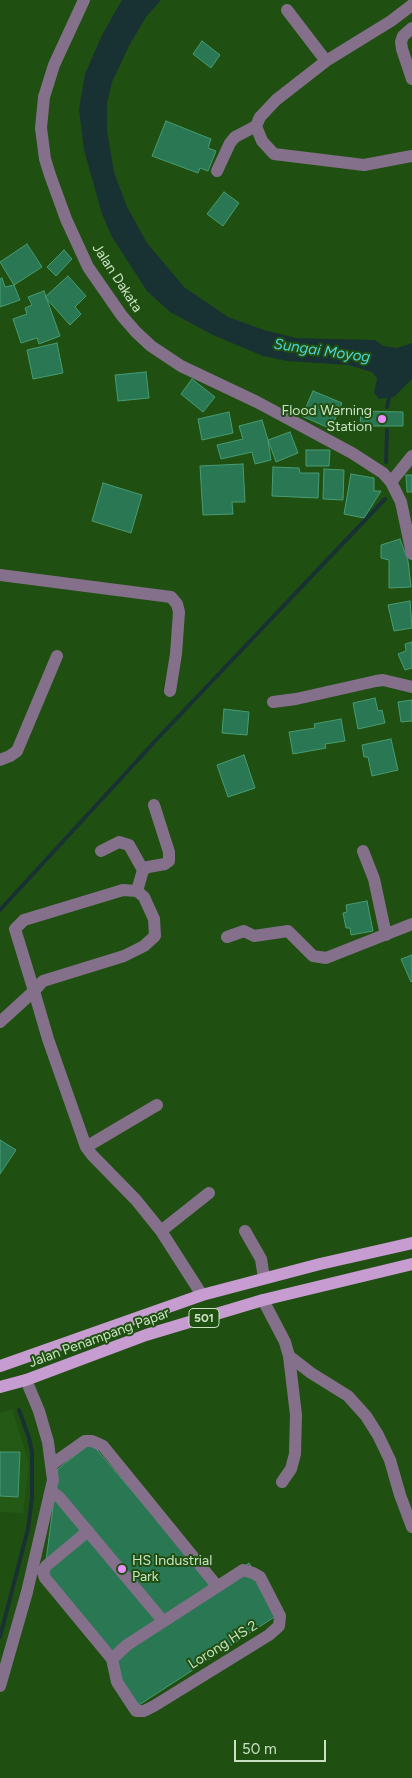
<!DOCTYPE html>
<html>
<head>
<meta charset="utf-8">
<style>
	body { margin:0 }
	#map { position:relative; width:412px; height:1778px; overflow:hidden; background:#204f12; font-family:Figtree,sans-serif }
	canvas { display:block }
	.scale { position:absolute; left:234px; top:1740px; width:92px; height:22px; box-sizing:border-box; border:2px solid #c9e3c2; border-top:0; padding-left:6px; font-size:15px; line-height:18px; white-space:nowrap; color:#c9e3c2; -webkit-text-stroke:4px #204f12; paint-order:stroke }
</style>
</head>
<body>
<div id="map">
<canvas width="412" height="1778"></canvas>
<div class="scale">50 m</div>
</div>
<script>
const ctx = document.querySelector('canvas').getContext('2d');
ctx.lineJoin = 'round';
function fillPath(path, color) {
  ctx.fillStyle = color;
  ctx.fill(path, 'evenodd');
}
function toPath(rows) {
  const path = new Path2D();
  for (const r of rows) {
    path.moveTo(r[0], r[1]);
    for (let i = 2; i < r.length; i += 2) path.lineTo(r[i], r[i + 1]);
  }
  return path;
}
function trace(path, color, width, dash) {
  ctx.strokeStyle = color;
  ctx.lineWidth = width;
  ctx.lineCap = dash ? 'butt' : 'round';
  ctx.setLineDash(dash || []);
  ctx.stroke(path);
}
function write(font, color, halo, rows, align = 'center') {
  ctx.font = font + ' Figtree,sans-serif';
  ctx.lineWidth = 4;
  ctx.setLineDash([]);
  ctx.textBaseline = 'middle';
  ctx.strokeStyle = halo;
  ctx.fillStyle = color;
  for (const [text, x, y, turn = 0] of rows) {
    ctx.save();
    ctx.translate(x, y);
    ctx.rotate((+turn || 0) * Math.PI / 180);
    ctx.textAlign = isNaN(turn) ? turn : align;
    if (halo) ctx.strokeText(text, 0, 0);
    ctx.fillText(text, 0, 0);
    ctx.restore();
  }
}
fillPath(toPath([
	[12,1409,29,1463,23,1513,0,1512,0,1413]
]), '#245915');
fillPath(toPath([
	[122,0,161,0,146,17,130,44,112,82,107,103,107,130,114,172,127,207,147,243,184,287,228,317,264,330,296,338,375,340,383,346,397,348,412,343,412,379,394,397,379,399,374,393,377,378,372,372,348,365,287,361,263,356,213,335,170,312,147,291,112,237,102,214,84,150,79,109,85,74,102,35]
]), '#183233');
trace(toPath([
	[387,407,390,394],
	[386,462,387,430],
	[0,910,158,738,385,499],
	[0,1637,28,1529,32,1498,32,1452,29,1438,19,1410]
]), '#183233', 4);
const building = toPath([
	[202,41,220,55,211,68,193,54,202,41],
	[166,121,211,139,208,148,216,151,208,171,200,168,198,173,152,156,166,121],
	[224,192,239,203,223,226,207,214,224,192],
	[27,244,42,267,14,285,0,262,27,244],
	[64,250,72,259,56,276,47,267,64,250],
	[68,276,86,296,75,307,81,314,70,325,45,297,68,276],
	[2,278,5,287,14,285,20,300,0,307,0,279,2,278],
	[44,291,60,336,39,344,37,338,21,343,13,319,27,314,25,308,32,305,28,297,44,291],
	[57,343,63,373,33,379,27,350,57,343],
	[146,372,149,398,118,401,115,375,146,372],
	[192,379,215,397,203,412,181,394,192,379],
	[313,391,342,403,331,429,302,416,313,391],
	[361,411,403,412,403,426,360,426,361,411],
	[229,412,233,433,202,440,198,419,229,412],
	[262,420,268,440,271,460,255,464,252,452,221,459,217,445,243,439,239,426,262,420],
	[290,432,298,453,276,462,268,440,290,432],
	[306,450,330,450,329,466,306,466,306,450],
	[243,464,245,502,232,502,233,514,203,515,200,466,243,464],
	[273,467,299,468,300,473,319,473,318,498,272,496,273,467],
	[324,469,344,470,343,500,323,499,324,469],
	[351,474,374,478,374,491,381,491,364,518,344,514,351,474],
	[406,475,412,475,412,492,407,492,406,475],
	[103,483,142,495,131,533,92,521,103,483],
	[400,539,408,561,411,587,389,588,389,560,381,558,381,545,400,539],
	[410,601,412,628,394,631,388,605,410,601],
	[412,642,412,668,405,670,398,654,406,651,405,644,412,642],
	[375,698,378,711,382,710,385,723,358,729,353,703,375,698],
	[412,700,412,721,401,722,398,702,412,700],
	[224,709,249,712,247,735,222,733,224,709],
	[341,719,345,741,325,744,326,748,293,754,289,732,315,728,314,724,341,719],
	[391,739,398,770,372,776,368,757,364,757,362,745,391,739],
	[244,755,255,788,228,797,217,765,244,755],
	[367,901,373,931,351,935,350,928,346,928,343,913,347,912,346,905,367,901],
	[412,955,412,981,411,982,401,959,412,955],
	[0,1140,16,1150,0,1174,0,1140],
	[91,1443,215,1588,249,1563,279,1614,139,1705,44,1576,58,1469,91,1443],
	[0,1452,20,1452,18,1497,0,1496,0,1452]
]);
fillPath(building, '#2a7853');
trace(building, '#489b72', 1);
trace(toPath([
	[84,0,54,65,44,97,41,128,45,159,50,175,66,219,88,267,122,316,136,332,151,346,181,366,257,402,352,453,383,473,391,482,401,502,412,554],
	[412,5,391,21,326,61,276,100,260,117,256,126,262,141,274,154,364,165,412,156],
	[287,10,326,61],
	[412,28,403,36,401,42,402,49,412,79],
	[217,171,230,143,235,137,256,126],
	[391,482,412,456],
	[0,575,171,597,177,604,179,612,176,654,170,691],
	[273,702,296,699,376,681,383,680,412,687],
	[0,760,10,756,17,751,57,656],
	[101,851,119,842,129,845,143,870],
	[363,851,374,879,386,935],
	[137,891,143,870,148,867,165,864,169,861,169,852,154,805],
	[227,937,244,931,254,936,288,931,313,956,326,958,412,924],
	[0,1022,34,991,43,981,124,956,144,946,155,936,154,919,144,897,137,891,123,890,24,920,15,929,34,991,48,1039,86,1147,92,1155,136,1200,161,1231,202,1295],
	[86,1147,157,1105],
	[161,1231,209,1193],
	[245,1231,261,1259,264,1278],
	[263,1300,285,1342,289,1356,311,1373,348,1396,366,1416,378,1435,390,1460,400,1495,412,1527],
	[51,1465,85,1441,92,1441,103,1446,217,1586],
	[282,1482,291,1469,295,1454,296,1415,289,1356],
	[51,1491,60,1498,163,1621],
	[88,1531,46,1566,43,1572,45,1578,112,1659],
	[243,1570,253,1573,260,1577,280,1616,279,1626,269,1635,154,1706,144,1711,136,1711,117,1682,112,1659,127,1645,243,1570],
	[0,1686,27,1592,53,1480,48,1442,39,1411,26,1380]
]), '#85708b', 12);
trace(toPath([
	[0,1366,202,1295,320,1264,412,1243],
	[0,1387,26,1380,146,1335,263,1300,412,1264]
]), '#c79cd1', 12);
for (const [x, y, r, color] of [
	[382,419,5,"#e88eff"],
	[122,1569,5,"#e88eff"]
]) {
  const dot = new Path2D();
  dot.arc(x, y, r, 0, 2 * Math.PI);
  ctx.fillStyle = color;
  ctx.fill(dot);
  trace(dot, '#204f12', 2);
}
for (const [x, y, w] of [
	[204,1318,30]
]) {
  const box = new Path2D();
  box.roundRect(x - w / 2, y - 9.5, w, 19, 4);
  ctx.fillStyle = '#204f12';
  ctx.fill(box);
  trace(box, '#c9e3c2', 1);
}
write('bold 12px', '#c9e3c2', null, [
	["501",204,1318]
]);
write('14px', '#c9e3c2', '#204f12', [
	["Jalan Dakata",117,278,57],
	["Jalan Penampang Papar",99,1338,-20],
	["Lorong HS 2",223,1645,-32]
]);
write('14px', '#c9e3c2', '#204f12', [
	["Flood Warning",372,411],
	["Station",372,427],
	["HS Industrial",132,1561,"left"],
	["Park",132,1577,"left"]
], 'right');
write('italic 15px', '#4fd4da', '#204f12', [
	["Sungai Moyog",322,351,8]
]);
</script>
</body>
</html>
